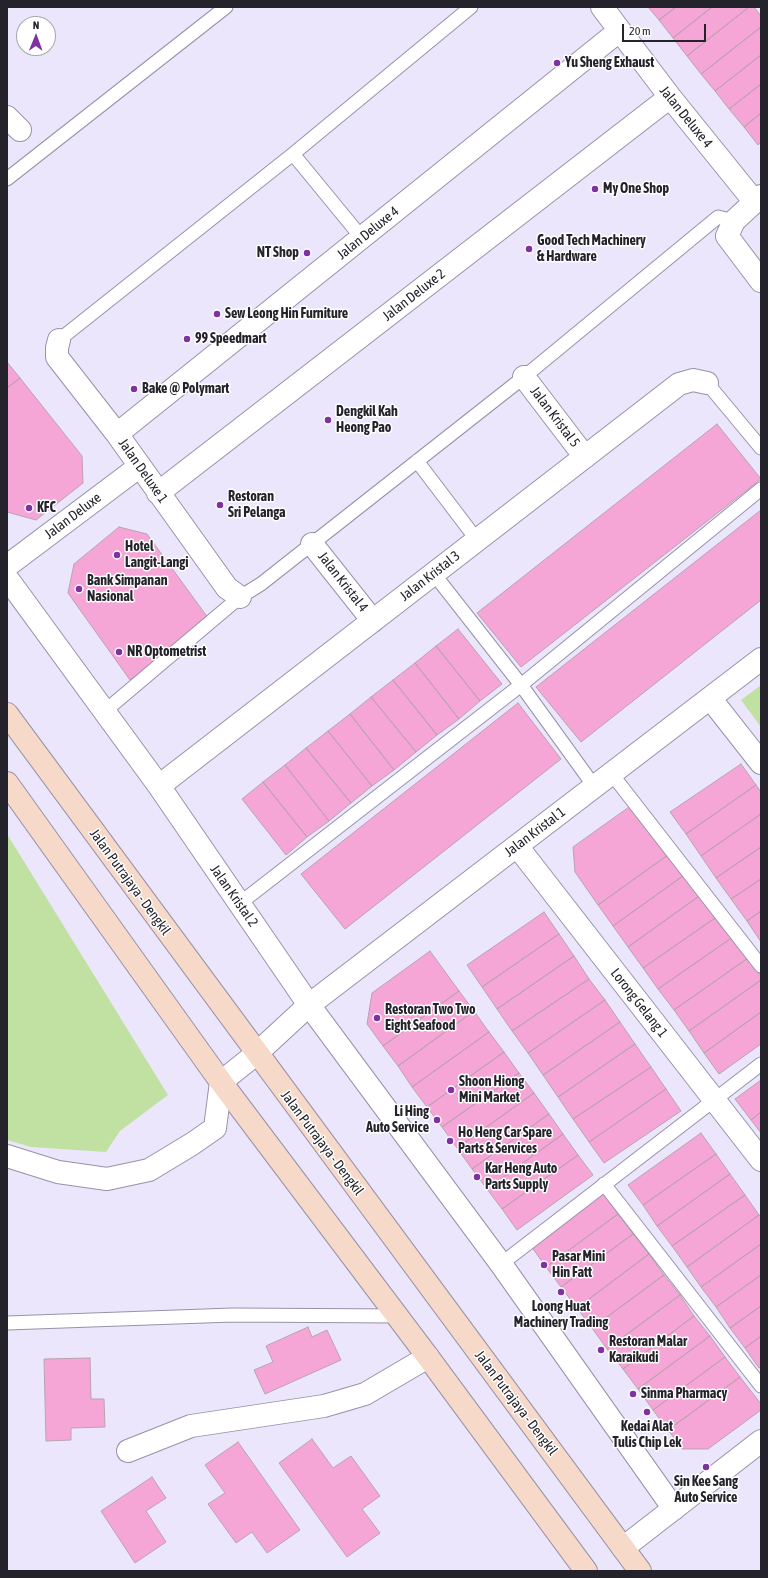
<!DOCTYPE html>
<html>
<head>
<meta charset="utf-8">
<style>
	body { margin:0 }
	#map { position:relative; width:768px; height:1578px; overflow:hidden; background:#ece6fd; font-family:"Asap Condensed",sans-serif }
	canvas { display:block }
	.frame { position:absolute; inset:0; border:8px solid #24222a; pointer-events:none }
	.north { position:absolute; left:16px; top:16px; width:40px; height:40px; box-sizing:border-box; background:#fff; border:1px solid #a7a7aa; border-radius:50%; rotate:1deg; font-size:11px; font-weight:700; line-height:16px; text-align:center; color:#24222a }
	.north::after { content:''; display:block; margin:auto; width:14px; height:18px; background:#7d31a2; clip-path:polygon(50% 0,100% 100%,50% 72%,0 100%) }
	.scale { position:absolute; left:622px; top:24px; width:84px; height:18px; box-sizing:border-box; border:2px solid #24222a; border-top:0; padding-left:5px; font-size:12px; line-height:14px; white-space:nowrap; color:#24222a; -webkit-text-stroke:3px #fff; paint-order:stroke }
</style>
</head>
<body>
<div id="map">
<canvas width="768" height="1578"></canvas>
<div class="frame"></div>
<div class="north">N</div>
<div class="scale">20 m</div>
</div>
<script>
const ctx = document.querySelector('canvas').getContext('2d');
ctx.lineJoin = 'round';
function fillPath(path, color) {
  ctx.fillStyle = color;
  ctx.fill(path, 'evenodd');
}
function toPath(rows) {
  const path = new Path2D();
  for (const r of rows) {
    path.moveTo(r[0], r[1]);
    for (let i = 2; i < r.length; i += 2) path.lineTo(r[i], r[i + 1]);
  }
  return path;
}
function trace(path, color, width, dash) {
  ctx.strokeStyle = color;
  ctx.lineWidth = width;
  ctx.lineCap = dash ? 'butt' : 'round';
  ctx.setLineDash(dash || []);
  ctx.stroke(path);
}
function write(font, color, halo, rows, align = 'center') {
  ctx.font = font + ' "Asap Condensed",sans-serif';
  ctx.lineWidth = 3;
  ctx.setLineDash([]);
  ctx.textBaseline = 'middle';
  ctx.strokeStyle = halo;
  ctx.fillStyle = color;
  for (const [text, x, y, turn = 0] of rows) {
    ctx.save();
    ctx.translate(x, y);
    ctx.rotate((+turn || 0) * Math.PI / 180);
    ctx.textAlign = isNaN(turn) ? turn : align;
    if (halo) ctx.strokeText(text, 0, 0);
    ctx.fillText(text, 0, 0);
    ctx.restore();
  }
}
fillPath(toPath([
	[761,685,761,727,741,700],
	[7,834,168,1095,120,1131,106,1152,31,1147,7,1140]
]), '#c1e1a2');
const building = toPath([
	[648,7,676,7,659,20,648,7],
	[676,7,712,7,673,38,659,20,676,7],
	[712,7,749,7,687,56,673,38,712,7],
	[749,7,754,7,761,16,761,27,701,74,687,56,749,7],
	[761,27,761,55,715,91,701,74,761,27],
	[761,55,761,84,729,109,715,91,761,55],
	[761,84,761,113,744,127,729,109,761,84],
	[761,113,761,142,758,145,744,127,761,113],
	[7,362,20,378,7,388,7,362],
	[20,378,82,456,83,483,36,520,7,512,7,388,20,378],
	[717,424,761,479,521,667,477,613,717,424],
	[761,510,761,600,581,742,536,687,761,510],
	[119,527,147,534,211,622,130,680,68,593,74,564,119,527],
	[458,629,502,684,480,701,436,646,458,629],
	[436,646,480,701,459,719,415,663,436,646],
	[415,663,459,719,437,735,393,680,415,663],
	[393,680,437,735,416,752,371,697,393,680],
	[371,697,416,752,394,770,350,714,371,697],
	[518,703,561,759,345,929,301,874,518,703],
	[350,714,394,770,372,786,328,731,350,714],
	[328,731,372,786,351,803,306,748,328,731],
	[306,748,351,803,329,821,285,765,306,748],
	[741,764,756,785,686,834,670,812,741,764],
	[285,765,329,821,307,837,263,782,285,765],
	[263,782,307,837,286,855,242,799,263,782],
	[756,785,761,792,761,814,701,856,686,834,756,785],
	[636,802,672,852,598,905,575,872,573,847,636,802],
	[761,814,761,847,716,878,701,856,761,814],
	[761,847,761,879,731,899,716,878,761,847],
	[672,852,687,873,613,926,598,905,672,852],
	[687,873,702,894,628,947,613,926,687,873],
	[761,879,761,911,747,921,731,899,761,879],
	[702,894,718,916,643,968,628,947,702,894],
	[761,911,761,942,747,921,761,911],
	[544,912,559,934,482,987,467,965,544,912],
	[718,916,733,937,658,989,643,968,718,916],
	[559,934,574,956,497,1009,482,987,559,934],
	[733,937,748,958,674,1010,658,989,733,937],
	[430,951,459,991,383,1046,367,1024,372,993,430,951],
	[574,956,589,979,512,1031,497,1009,574,956],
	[748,958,761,976,761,980,689,1031,674,1010,748,958],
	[589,979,605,1000,528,1053,512,1031,589,979],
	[761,980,761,1012,704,1053,689,1031,761,980],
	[459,991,474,1011,398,1066,383,1046,459,991],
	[605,1000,620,1022,543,1075,528,1053,605,1000],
	[474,1011,489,1032,412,1087,398,1066,474,1011],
	[761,1012,761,1044,719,1074,704,1053,761,1012],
	[620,1022,635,1044,558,1097,543,1075,620,1022],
	[489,1032,504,1052,427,1107,412,1087,489,1032],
	[635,1044,651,1067,573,1119,558,1097,635,1044],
	[504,1052,519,1073,442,1127,427,1107,504,1052],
	[651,1067,666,1089,589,1142,573,1119,651,1067],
	[519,1073,534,1093,457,1148,442,1127,519,1073],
	[761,1080,761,1112,751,1120,735,1099,761,1080],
	[666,1089,681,1111,604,1163,589,1142,666,1089],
	[534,1093,549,1114,472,1169,457,1148,534,1093],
	[761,1112,761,1133,751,1120,761,1112],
	[549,1114,563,1134,487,1189,472,1169,549,1114],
	[701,1133,716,1154,643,1205,628,1185,701,1133],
	[563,1134,578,1155,502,1209,487,1189,563,1134],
	[716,1154,730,1174,657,1226,643,1205,716,1154],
	[578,1155,593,1175,517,1230,502,1209,578,1155],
	[730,1174,745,1195,672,1246,657,1226,730,1174],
	[603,1193,618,1214,546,1267,531,1246,603,1193],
	[745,1195,759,1215,687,1267,672,1246,745,1195],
	[618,1214,633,1234,561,1287,546,1267,618,1214],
	[759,1215,761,1217,761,1244,701,1287,687,1267,759,1215],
	[633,1234,649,1254,577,1308,561,1287,633,1234],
	[761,1244,761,1275,716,1307,701,1287,761,1244],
	[649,1254,664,1275,592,1328,577,1308,649,1254],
	[664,1275,680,1295,607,1349,592,1328,664,1275],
	[761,1275,761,1306,730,1328,716,1307,761,1275],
	[680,1295,694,1316,623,1369,607,1349,680,1295],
	[761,1306,761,1336,745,1348,730,1328,761,1306],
	[694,1316,710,1336,638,1389,623,1369,694,1316],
	[308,1327,312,1337,327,1330,341,1360,265,1394,254,1370,273,1362,266,1346,308,1327],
	[710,1336,725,1357,653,1410,638,1389,710,1336],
	[761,1336,761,1367,759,1368,745,1348,761,1336],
	[725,1357,740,1377,668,1430,653,1410,725,1357],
	[90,1358,91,1399,104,1399,105,1427,71,1428,71,1440,46,1441,44,1359,90,1358],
	[740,1377,761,1404,761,1410,708,1449,682,1449,668,1430,740,1377],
	[312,1439,333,1468,351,1456,380,1496,362,1509,380,1533,347,1557,279,1463,312,1439],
	[238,1442,300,1530,267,1553,252,1532,236,1543,208,1504,225,1493,205,1465,238,1442],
	[152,1477,166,1498,146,1511,166,1542,135,1563,101,1511,152,1477]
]);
fillPath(building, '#f5a6d6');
trace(building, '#b9a2af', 1);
const lane = toPath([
	[293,154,362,238],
	[7,179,226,7],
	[59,340,293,154,471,7],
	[707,383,761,448],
	[417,461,477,540],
	[434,574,521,685,594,786],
	[105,711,240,597,261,584,524,377,718,217,734,221],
	[611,773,761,966],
	[239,904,521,685,761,489],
	[604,1184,761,1386],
	[501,1264,761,1064],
	[7,1323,233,1315,397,1316]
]);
const street = toPath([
	[602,7,670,97,754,201],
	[7,117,20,130],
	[761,196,734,221,727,236,761,281],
	[59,340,57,348,57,357,117,434,227,588,240,597],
	[524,377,585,457],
	[117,434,619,31],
	[158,493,670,97],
	[312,544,373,621],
	[7,566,140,466],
	[7,578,159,786,309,1005,501,1264,674,1509],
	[710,698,761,763],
	[159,786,679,384,693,380,707,383],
	[517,846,761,1160],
	[7,1156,58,1172,107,1179,149,1170,192,1144,215,1128,221,1082,256,1054,309,1005,761,659],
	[128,1451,191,1426,324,1406,365,1394,428,1357],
	[623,1548,761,1441]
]);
const secondary = toPath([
	[7,714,640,1571],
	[7,783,221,1082,428,1357,586,1571]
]);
trace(lane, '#9792a7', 15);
trace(street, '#9792a7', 24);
trace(secondary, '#9792a7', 24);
trace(lane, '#fff', 13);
trace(street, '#fff', 22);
trace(secondary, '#f6d9c9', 22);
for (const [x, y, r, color] of [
	[557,63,4,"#7d31a2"],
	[595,189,4,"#7d31a2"],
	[529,249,4,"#7d31a2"],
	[307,253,4,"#7d31a2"],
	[217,314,4,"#7d31a2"],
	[187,339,4,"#7d31a2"],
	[134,389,4,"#7d31a2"],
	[328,420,4,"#7d31a2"],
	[220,505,4,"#7d31a2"],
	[29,508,4,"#7d31a2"],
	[117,555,4,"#7d31a2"],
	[79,589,4,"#7d31a2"],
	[119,652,4,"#7d31a2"],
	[377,1018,4,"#7d31a2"],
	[451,1090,4,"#7d31a2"],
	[437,1120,4,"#7d31a2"],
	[450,1141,4,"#7d31a2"],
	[477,1177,4,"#7d31a2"],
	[544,1265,4,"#7d31a2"],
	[561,1292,4,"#7d31a2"],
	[601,1350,4,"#7d31a2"],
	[633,1394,4,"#7d31a2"],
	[647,1412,4,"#7d31a2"],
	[706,1467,4,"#7d31a2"]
]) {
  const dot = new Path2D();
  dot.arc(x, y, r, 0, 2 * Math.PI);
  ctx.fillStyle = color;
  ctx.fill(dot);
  trace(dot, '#fff', 1.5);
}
write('bold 14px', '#24222a', '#fff', [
	["Yu Sheng Exhaust",565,63],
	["My One Shop",603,189],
	["Good Tech Machinery",537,241],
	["& Hardware",537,257],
	["NT Shop",299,253,"right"],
	["Sew Leong Hin Furniture",225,314],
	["99 Speedmart",195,339],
	["Bake @ Polymart",142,389],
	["Dengkil Kah",336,412],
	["Heong Pao",336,428],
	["Restoran",228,497],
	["Sri Pelanga",228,513],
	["KFC",37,508],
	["Hotel",125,547],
	["Langit-Langi",125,563],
	["Bank Simpanan",87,581],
	["Nasional",87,597],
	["NR Optometrist",127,652],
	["Restoran Two Two",385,1010],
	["Eight Seafood",385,1026],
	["Shoon Hiong",459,1082],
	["Mini Market",459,1098],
	["Li Hing",429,1112,"right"],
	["Auto Service",429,1128,"right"],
	["Ho Heng Car Spare",458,1133],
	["Parts & Services",458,1149],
	["Kar Heng Auto",485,1169],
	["Parts Supply",485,1185],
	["Pasar Mini",552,1257],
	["Hin Fatt",552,1273],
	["Loong Huat",561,1307,"center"],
	["Machinery Trading",561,1323,"center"],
	["Restoran Malar",609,1342],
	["Karaikudi",609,1358],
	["Sinma Pharmacy",641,1394],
	["Kedai Alat",647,1427,"center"],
	["Tulis Chip Lek",647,1443,"center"],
	["Sin Kee Sang",706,1482,"center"],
	["Auto Service",706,1498,"center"]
], 'left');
write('14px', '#24222a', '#fff', [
	["Jalan Deluxe 4",686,117,51],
	["Jalan Deluxe 4",368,233,-39],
	["Jalan Deluxe 2",414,295,-38],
	["Jalan Kristal 5",555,417,53],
	["Jalan Deluxe 1",143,471,55],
	["Jalan Deluxe",73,516,-37],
	["Jalan Kristal 3",430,576,-38],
	["Jalan Kristal 4",343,582,52],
	["Jalan Kristal 1",535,832,-37],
	["Jalan Putrajaya - Dengkil",130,882,54],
	["Jalan Kristal 2",234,896,55],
	["Lorong Gelang 1",639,1003,52],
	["Jalan Putrajaya - Dengkil",322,1143,53],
	["Jalan Putrajaya - Dengkil",516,1403,53]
]);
</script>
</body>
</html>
